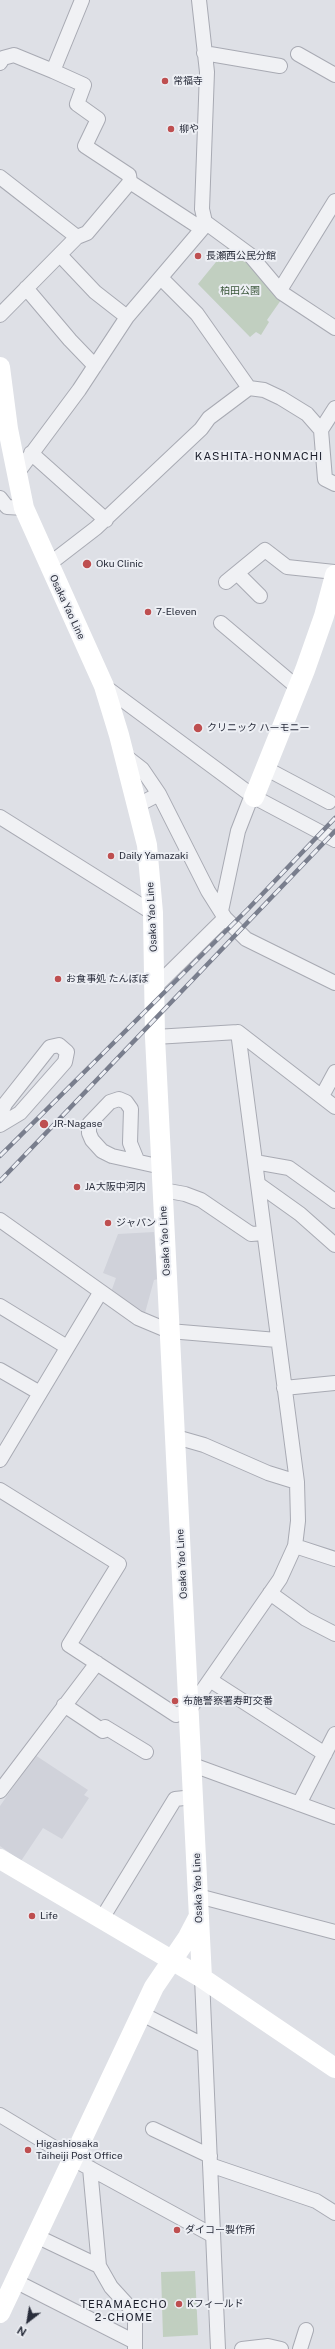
<!DOCTYPE html>
<html>
<head>
<meta charset="utf-8">
<style>
	body { margin:0 }
	#map { position:relative; width:335px; height:2349px; overflow:hidden; background:#dee0e6; font-family:"Public Sans",sans-serif }
	canvas { display:block }
	.north { position:absolute; left:8px; top:2301px; width:40px; height:40px; -webkit-text-stroke:3px #edeff4; paint-order:stroke; rotate:211deg; font-size:11px; font-weight:700; line-height:16px; text-align:center; color:#292d3b }
	.north::after { content:''; display:block; margin:auto; width:14px; height:18px; background:#292d3b; clip-path:polygon(50% 0,100% 100%,50% 72%,0 100%) }
</style>
</head>
<body>
<div id="map">
<canvas width="335" height="2349"></canvas>
<div class="north">N</div>
</div>
<script>
const ctx = document.querySelector('canvas').getContext('2d');
ctx.lineJoin = 'round';
function fillPath(path, color) {
  ctx.fillStyle = color;
  ctx.fill(path, 'evenodd');
}
function toPath(rows) {
  const path = new Path2D();
  for (const r of rows) {
    path.moveTo(r[0], r[1]);
    for (let i = 2; i < r.length; i += 2) path.lineTo(r[i], r[i + 1]);
  }
  return path;
}
function trace(path, color, width, dash) {
  ctx.strokeStyle = color;
  ctx.lineWidth = width;
  ctx.lineCap = dash ? 'butt' : 'round';
  ctx.setLineDash(dash || []);
  ctx.stroke(path);
}
function write(font, color, halo, rows, align = 'center') {
  ctx.font = font + ' "Public Sans","Noto Sans JP",sans-serif';
  ctx.lineWidth = 4;
  ctx.setLineDash([]);
  ctx.textBaseline = 'middle';
  ctx.strokeStyle = halo;
  ctx.fillStyle = color;
  for (const [text, x, y, turn = 0] of rows) {
    ctx.save();
    ctx.translate(x, y);
    ctx.rotate((+turn || 0) * Math.PI / 180);
    ctx.textAlign = isNaN(turn) ? turn : align;
    if (halo) ctx.strokeText(text, 0, 0);
    ctx.fillText(text, 0, 0);
    ctx.restore();
  }
}
fillPath(toPath([
	[154,1232,158,1279,154,1280,145,1313,110,1295,116,1278,103,1273,118,1234],
	[35,1755,88,1790,84,1795,89,1798,62,1839,43,1828,21,1861,0,1846,0,1806]
]), '#d0d2da');
fillPath(toPath([
	[229,246,259,274,281,300,267,320,269,322,261,335,256,332,250,337,198,284],
	[195,2271,198,2335,163,2337,161,2272]
]), '#c1cfc0');
const street = toPath([
	[204,53,280,66],
	[298,54,335,75],
	[0,63,3,58,14,55,53,71],
	[0,177,77,237],
	[130,182,202,229],
	[205,222,250,255,282,293,335,328],
	[60,255,95,292,127,317],
	[161,278,197,314,249,388],
	[26,288,70,340,95,366],
	[280,290,335,201],
	[0,315,77,237,87,233,130,182,129,175,85,146,98,119,77,104,84,85,53,71,82,0],
	[321,430,335,408],
	[31,453,106,520],
	[18,472,79,390,127,317,202,229,205,222,202,209,207,72,199,0],
	[0,498,7,507,24,508],
	[48,565,96,528,201,429,209,418,249,388,264,390,281,398,307,414,321,430,325,479,335,484],
	[237,573,260,596],
	[226,582,265,550,287,567,335,572],
	[221,623,298,688],
	[104,686,254,797,335,840],
	[124,755,142,769,159,794,208,891,225,918,246,939,335,983],
	[265,768,329,802],
	[138,805,159,794],
	[0,817,153,913],
	[221,911,238,831,252,795],
	[155,987,225,918],
	[155,1037,238,1032,335,1107],
	[322,1096,335,1072],
	[0,1115,5,1104,50,1047,59,1045,67,1052,65,1062,20,1113,0,1125],
	[137,1160,130,1143,131,1109,126,1102,119,1099,110,1102,89,1124,89,1133,92,1140,102,1151,112,1156,162,1167],
	[255,1162,289,1168,335,1201],
	[258,1184,300,1214,335,1245],
	[163,1190,185,1194,201,1200,251,1234,264,1233],
	[0,1220,138,1318,169,1331,277,1340],
	[0,1306,67,1347],
	[0,1370,40,1393],
	[284,1388,335,1383],
	[176,1437,204,1445,268,1473,297,1482],
	[0,1460,100,1293],
	[0,1490,119,1564,69,1645,176,1715,189,1710,280,1579,295,1546,298,1521,297,1482,238,1032],
	[295,1546,335,1559],
	[270,1593,306,1619,335,1634],
	[210,1680,325,1754],
	[64,1705,103,1731,105,1727,146,1752],
	[193,1765,335,1817],
	[0,1791,97,1663],
	[299,1804,335,1734],
	[198,1896,335,1932],
	[101,1920,175,1799,194,1797],
	[202,1978,218,2349],
	[142,2014,205,2046],
	[0,2115,73,2159,212,2235],
	[153,2129,210,2156],
	[210,2165,316,2201,335,2213],
	[90,2168,99,2266,111,2287,132,2310,135,2317,135,2342],
	[36,2236,99,2266],
	[15,2281,135,2342,135,2349],
	[242,2349,268,2346,281,2349],
	[300,2349,306,2330]
]);
trace(street, '#a8aab3', 16);
trace(street, '#f0f1f4', 14);
trace(toPath([
	[0,367,8,429,24,508,104,686,119,735,147,845,153,913,155,1037,202,1978],
	[254,797,305,670,324,616,335,575],
	[0,1859,202,1978,335,2068],
	[0,2313,154,1987,188,1937,199,1916]
]), '#fff', 20);
const rail = toPath([
	[0,1156,248,909,335,818],
	[0,1181,335,831]
]);
trace(rail, '#797e8d', 4.5);
trace(rail, '#edeff4', 3, [9]);
for (const [x, y, r, color] of [
	[165,81,4,"#be4f50"],
	[171,129,4,"#be4f50"],
	[198,256,4,"#be4f50"],
	[87,564,5,"#be4f50"],
	[148,612,4,"#be4f50"],
	[198,728,5,"#be4f50"],
	[111,856,4,"#be4f50"],
	[58,979,4,"#be4f50"],
	[44,1124,5,"#be4f50"],
	[77,1187,4,"#be4f50"],
	[108,1223,4,"#be4f50"],
	[175,1701,4,"#be4f50"],
	[32,1916,4,"#be4f50"],
	[28,2150,4,"#be4f50"],
	[177,2230,4,"#be4f50"],
	[179,2304,4,"#be4f50"]
]) {
  const dot = new Path2D();
  dot.arc(x, y, r, 0, 2 * Math.PI);
  ctx.fillStyle = color;
  ctx.fill(dot);
  trace(dot, '#edeff4', 1.5);
}
write('10px', '#292d3b', '#edeff4', [
	["常福寺",173,81],
	["柳や",179,129],
	["長瀬西公民分館",206,256],
	["Oku Clinic",96,564],
	["7-Eleven",156,612],
	["クリニック ハーモニー",207,728],
	["Daily Yamazaki",119,856],
	["お食事処 たんぽぽ",66,979],
	["JR-Nagase",53,1124],
	["JA大阪中河内",85,1187],
	["ジャパン",116,1223],
	["布施警察署寿町交番",183,1701],
	["Life",40,1916],
	["Higashiosaka",36,2144],
	["Taiheiji Post Office",36,2156],
	["ダイコー製作所",185,2230],
	["Kフィールド",187,2304]
], 'left');
write('10px', '#395538', '#edeff4', [
	["柏田公園",240,291]
]);
write('10px', '#292d3b', '#edeff4', [
	["Osaka Yao Line",67,607,65],
	["Osaka Yao Line",152,917,-93],
	["Osaka Yao Line",165,1241,-93],
	["Osaka Yao Line",182,1564,-93],
	["Osaka Yao Line",198,1888,-92]
]);
ctx.letterSpacing = '1px';
write('11px', '#1b1e2b', '#edeff4', [
	["KASHITA-HONMACHI",259,457],
	["TERAMAECHO",124,2305],
	["2-CHOME",124,2318]
]);
ctx.letterSpacing = '0px';
</script>
</body>
</html>
